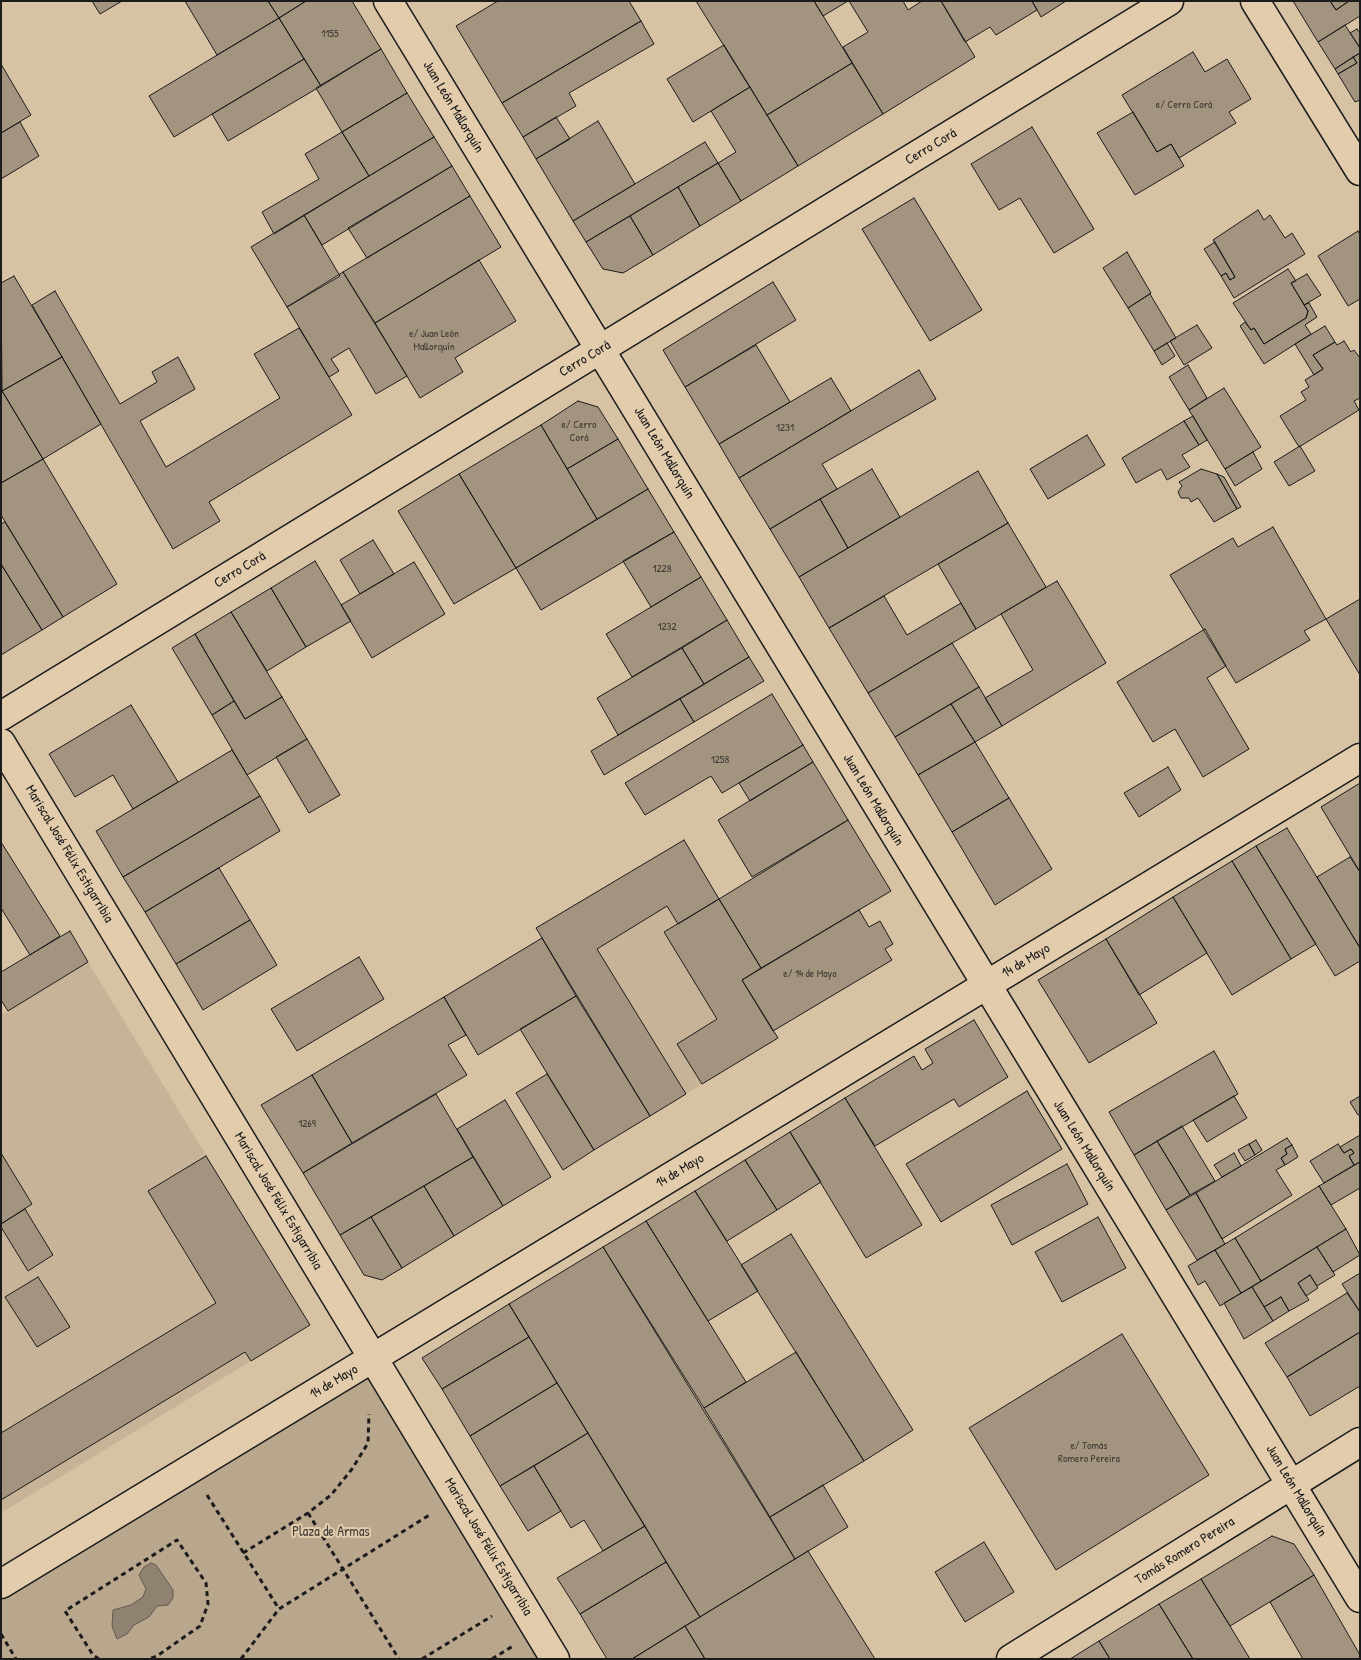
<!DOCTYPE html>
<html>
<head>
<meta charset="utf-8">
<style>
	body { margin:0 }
	#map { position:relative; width:1361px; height:1660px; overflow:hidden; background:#d7c2a3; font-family:"Patrick Hand",sans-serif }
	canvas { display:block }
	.frame { position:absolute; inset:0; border:2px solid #1c1c1c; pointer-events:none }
</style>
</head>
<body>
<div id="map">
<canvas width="1361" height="1660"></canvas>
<div class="frame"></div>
</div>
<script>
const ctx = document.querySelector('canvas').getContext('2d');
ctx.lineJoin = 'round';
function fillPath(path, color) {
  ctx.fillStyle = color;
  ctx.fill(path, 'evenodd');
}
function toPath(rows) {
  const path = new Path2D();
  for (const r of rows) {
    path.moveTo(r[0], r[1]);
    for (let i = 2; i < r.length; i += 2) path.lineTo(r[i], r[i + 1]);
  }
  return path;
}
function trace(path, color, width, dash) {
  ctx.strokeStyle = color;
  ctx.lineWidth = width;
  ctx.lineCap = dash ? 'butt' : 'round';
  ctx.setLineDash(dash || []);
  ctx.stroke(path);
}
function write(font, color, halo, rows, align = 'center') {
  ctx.font = font + ' "Patrick Hand",sans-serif';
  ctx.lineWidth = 4;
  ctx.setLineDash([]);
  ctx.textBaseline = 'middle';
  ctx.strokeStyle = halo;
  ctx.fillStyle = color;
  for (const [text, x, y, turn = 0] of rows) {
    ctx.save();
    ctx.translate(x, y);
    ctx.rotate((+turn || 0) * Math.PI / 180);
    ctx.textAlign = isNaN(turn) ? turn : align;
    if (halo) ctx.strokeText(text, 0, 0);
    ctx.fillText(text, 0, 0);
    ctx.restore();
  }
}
fillPath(toPath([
	[684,840,761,968,742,980,778,1038,650,1116,536,928],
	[88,962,310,1325,1,1513,1,1015]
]), '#c7b498');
fillPath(toPath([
	[373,1358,555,1659,1,1659,1,1584]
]), '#b8a68d');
const water = toPath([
	[151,1563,156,1565,173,1590,173,1598,168,1605,157,1606,149,1617,134,1625,127,1634,117,1639,112,1626,113,1610,131,1605,143,1597,146,1589,139,1575,144,1567,151,1563]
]);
fillPath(water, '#8f8270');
trace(water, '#61594e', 1);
const building = toPath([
	[92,1,122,1,100,14,92,1],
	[185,1,268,1,279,18,217,55,185,1],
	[268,1,306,1,279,18,268,1],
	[306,1,352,1,381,49,321,86,279,18,306,1],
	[498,1,629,1,641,21,502,103,456,26,498,1],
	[696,1,814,1,852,63,767,115,696,1],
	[814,1,848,1,823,16,814,1],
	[849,1,903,1,908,10,922,1,941,1,975,57,883,114,843,47,868,32,849,1],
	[941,1,1032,1,1037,10,996,35,990,27,965,42,941,1],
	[1032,1,1066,1,1041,17,1032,1],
	[1293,1,1330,1,1336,10,1349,1,1360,1,1360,16,1318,42,1293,1],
	[1330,1,1349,1,1336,10,1330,1],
	[279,18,304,59,174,137,149,96,279,18],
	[641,21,654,44,569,93,576,106,523,137,502,103,641,21],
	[1345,25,1360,48,1360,53,1335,69,1318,42,1345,25],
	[1357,29,1360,33,1360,48,1350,33,1357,29],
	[724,45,750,87,693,122,667,79,724,45],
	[381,49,407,93,342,132,316,88,381,49],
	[1193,52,1205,72,1227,59,1251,99,1229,112,1236,123,1179,158,1171,144,1157,152,1122,95,1193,52],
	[1360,53,1360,100,1355,102,1338,74,1357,63,1353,57,1360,53],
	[1353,57,1357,63,1338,74,1335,69,1353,57],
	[304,59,321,86,228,141,212,114,304,59],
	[852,63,883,114,798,166,767,115,852,63],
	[1,64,31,115,1,133,1,64],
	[750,87,798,166,741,201,718,163,736,152,711,111,750,87],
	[407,93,434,137,369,176,342,132,407,93],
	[1133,112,1157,152,1171,144,1184,166,1135,195,1097,133,1133,112],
	[556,117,570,139,536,159,523,137,556,117],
	[598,121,635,184,573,221,536,159,598,121],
	[20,122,39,156,1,179,1,133,20,122],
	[1032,127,1094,229,1054,253,1020,198,999,210,971,164,1032,127],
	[342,132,369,176,274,234,262,212,319,179,305,154,342,132],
	[434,137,452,166,322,245,304,215,434,137],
	[705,142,718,163,586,242,573,221,705,142],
	[718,163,741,201,700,226,678,187,718,163],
	[452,166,470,196,367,258,348,228,452,166],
	[678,187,700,226,653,255,630,216,678,187],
	[470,196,501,247,375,323,343,272,470,196],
	[914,198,982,310,930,341,862,229,914,198],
	[1258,210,1264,220,1270,215,1285,238,1292,233,1305,254,1234,298,1221,276,1226,273,1230,280,1235,277,1213,240,1258,210],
	[304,215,340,276,287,307,251,247,304,215],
	[630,216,653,255,623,273,603,269,586,242,630,216],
	[1358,231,1360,235,1360,299,1348,306,1318,256,1358,231],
	[1215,242,1235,277,1230,280,1226,273,1221,276,1204,249,1215,242],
	[1127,252,1151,293,1128,308,1103,268,1127,252],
	[479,260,516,321,455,358,463,372,420,398,375,323,479,260],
	[1288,269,1296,281,1291,283,1308,311,1306,318,1264,344,1254,328,1251,330,1233,303,1288,269],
	[343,272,407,376,376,394,349,348,331,359,339,371,329,377,287,307,343,272],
	[1307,274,1321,295,1304,305,1291,283,1307,274],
	[14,276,62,357,2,391,1,283,14,276],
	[773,282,796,320,685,387,663,350,773,282],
	[55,291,120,404,157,382,152,372,178,357,195,389,140,421,166,467,280,398,254,354,299,328,352,415,209,502,220,521,173,549,32,305,55,291],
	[1150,294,1176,338,1154,351,1128,308,1150,294],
	[1309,303,1317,317,1305,325,1311,334,1264,364,1240,326,1245,322,1251,330,1254,328,1264,344,1306,318,1308,311,1304,305,1309,303],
	[1197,325,1212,348,1184,365,1170,341,1197,325],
	[1325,326,1335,342,1313,355,1323,369,1314,375,1295,344,1325,326],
	[1344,341,1351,352,1354,350,1360,358,1360,398,1354,401,1359,410,1299,447,1280,416,1306,400,1301,392,1309,387,1305,380,1323,369,1313,355,1335,342,1337,345,1344,341],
	[1167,343,1175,356,1162,365,1154,351,1167,343],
	[756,345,790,402,719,444,685,387,756,345],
	[62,357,101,424,43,459,2,391,62,357],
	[1188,365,1207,398,1189,410,1169,377,1188,365],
	[919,370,936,399,822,464,837,489,770,529,739,478,919,370],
	[831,378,851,411,739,478,719,444,831,378],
	[1224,388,1261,447,1225,469,1189,410,1224,388],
	[1,389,43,459,1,483,1,389],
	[578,401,598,407,618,439,567,469,541,425,578,401],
	[1193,416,1207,440,1199,445,1184,421,1193,416],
	[1184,421,1199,445,1182,455,1190,467,1167,480,1161,469,1136,483,1122,458,1184,421],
	[541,425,597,519,516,568,459,474,541,425],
	[1087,435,1105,465,1048,499,1030,469,1087,435],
	[618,439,648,489,597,519,567,469,618,439],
	[1300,446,1315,471,1289,486,1274,462,1300,446],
	[1253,452,1262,469,1235,486,1225,469,1253,452],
	[43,459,117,584,63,617,1,515,1,483,43,459],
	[872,469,900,517,848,548,820,499,872,469],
	[1201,469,1217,474,1237,509,1214,522,1198,498,1191,502,1189,498,1181,498,1178,492,1182,486,1179,482,1201,469],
	[978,471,1008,523,829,628,799,577,978,471],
	[459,474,516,568,454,604,398,511,459,474],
	[1217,474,1224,477,1241,507,1237,509,1217,474],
	[648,489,674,532,541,610,516,568,648,489],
	[820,499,848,548,799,577,770,529,820,499],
	[5,522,63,617,42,630,1,564,1,524,5,522],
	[1008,523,1046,587,976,629,938,564,1008,523],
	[1273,527,1326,619,1304,631,1310,640,1236,683,1170,575,1233,538,1238,547,1273,527],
	[674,532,701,577,651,607,623,561,674,532],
	[373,540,394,574,360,594,340,560,373,540],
	[315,561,351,621,306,647,271,588,315,561],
	[414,562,445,614,372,658,341,605,414,562],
	[1,564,42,630,1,655,1,564],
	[701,577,727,620,632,677,606,634,701,577],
	[1057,581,1106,663,1002,726,985,698,1033,670,1001,614,1057,581],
	[271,588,306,647,267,671,231,612,271,588],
	[884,596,907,635,961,603,976,629,868,693,829,628,884,596],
	[1360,599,1360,675,1326,619,1360,599],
	[231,612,282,697,245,719,195,634,231,612],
	[727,620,749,657,704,684,682,648,727,620],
	[1205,629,1226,666,1207,678,1249,749,1203,777,1175,729,1153,742,1117,682,1205,629],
	[195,634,234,701,212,715,172,648,195,634],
	[952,643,979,687,895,737,868,693,952,643],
	[682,648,704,684,618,735,597,698,682,648],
	[749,657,764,681,694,722,680,699,749,657],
	[979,687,1002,726,975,742,951,704,979,687],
	[772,694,803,745,722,793,711,776,645,815,625,783,772,694],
	[282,697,307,739,247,775,212,715,234,701,245,719,282,697],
	[680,699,694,722,604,775,591,751,680,699],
	[951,704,975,742,918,775,895,737,951,704],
	[131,705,178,782,133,809,113,775,75,797,49,754,131,705],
	[307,739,340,795,309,813,276,757,307,739],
	[975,742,1009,798,952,832,918,775,975,742],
	[803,745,813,762,750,801,739,783,803,745],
	[232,750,260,796,123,877,96,831,232,750],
	[813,762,848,820,752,877,718,820,813,762],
	[1168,767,1181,790,1139,817,1124,793,1168,767],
	[1360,783,1360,872,1321,807,1360,783],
	[260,796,280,831,145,912,123,877,260,796],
	[1009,798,1052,869,995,905,952,832,1009,798],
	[848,820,891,891,761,968,719,899,848,820],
	[1287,828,1360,948,1360,961,1335,976,1256,846,1287,828],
	[684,840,719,899,678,924,667,906,597,949,686,1094,650,1116,536,928,684,840],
	[1,842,60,936,30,955,1,908,1,842],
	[1256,846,1316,944,1291,959,1232,861,1256,846],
	[1350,857,1360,872,1360,948,1317,877,1350,857],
	[1232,861,1291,959,1232,995,1173,897,1232,861],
	[219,868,250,920,176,964,145,912,219,868],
	[1173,897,1207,953,1139,995,1106,939,1173,897],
	[719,899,761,968,742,980,778,1038,702,1084,677,1044,717,1019,664,932,719,899],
	[859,910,869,927,880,921,893,944,885,949,892,960,773,1031,742,980,859,910],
	[250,920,277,965,203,1010,176,964,250,920],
	[70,931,88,962,8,1011,1,1000,1,972,70,931],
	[542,938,576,996,478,1055,444,997,542,938],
	[1106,939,1157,1023,1089,1063,1038,980,1106,939],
	[359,957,384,999,297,1051,271,1009,359,957],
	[576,996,650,1116,594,1150,520,1029,576,996],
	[444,997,466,1035,448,1045,467,1075,352,1143,312,1075,444,997],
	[974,1020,1008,1077,959,1107,954,1099,875,1146,845,1098,914,1056,922,1070,933,1063,925,1049,974,1020],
	[1214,1051,1238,1094,1134,1155,1109,1112,1214,1051],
	[547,1074,594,1150,563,1170,516,1093,547,1074],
	[312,1075,352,1143,303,1173,261,1105,312,1075],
	[1027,1091,1062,1149,941,1222,906,1164,1027,1091],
	[436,1094,473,1157,340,1235,303,1173,436,1094],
	[1234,1096,1247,1118,1207,1142,1193,1120,1234,1096],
	[1360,1096,1360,1114,1358,1115,1350,1102,1360,1096],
	[845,1098,922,1225,866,1258,790,1132,845,1098],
	[505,1100,551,1177,503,1206,457,1129,505,1100],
	[1182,1126,1215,1181,1190,1195,1157,1141,1182,1126],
	[790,1132,821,1182,777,1210,745,1160,790,1132],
	[1360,1135,1360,1162,1354,1165,1349,1156,1354,1153,1351,1149,1344,1153,1340,1147,1360,1135],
	[1287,1138,1292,1145,1285,1149,1287,1154,1281,1158,1285,1165,1276,1170,1292,1195,1222,1239,1196,1193,1287,1138],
	[1256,1140,1262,1150,1255,1155,1249,1144,1256,1140],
	[1157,1141,1190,1195,1166,1210,1134,1155,1157,1141],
	[1249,1144,1255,1155,1245,1161,1238,1150,1249,1144],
	[1338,1144,1344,1153,1351,1149,1354,1153,1349,1156,1354,1165,1324,1183,1310,1161,1338,1144],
	[1292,1145,1298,1157,1285,1165,1281,1158,1287,1154,1285,1149,1292,1145],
	[1,1153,32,1204,1,1224,1,1153],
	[1234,1153,1241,1166,1222,1177,1214,1165,1234,1153],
	[206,1156,310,1325,251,1361,245,1352,1,1500,1,1433,216,1303,148,1191,206,1156],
	[473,1157,503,1206,454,1236,424,1186,473,1157],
	[745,1160,777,1210,727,1241,695,1191,745,1160],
	[1360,1162,1360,1188,1331,1205,1319,1186,1360,1162],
	[1067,1164,1088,1204,1012,1245,991,1205,1067,1164],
	[424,1186,454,1236,402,1268,371,1217,424,1186],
	[1319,1186,1346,1229,1261,1281,1235,1238,1319,1186],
	[695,1191,758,1291,708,1321,646,1221,695,1191],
	[1196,1193,1225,1244,1197,1260,1166,1210,1196,1193],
	[25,1209,53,1255,28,1271,1,1227,1,1224,25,1209],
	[371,1217,402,1268,382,1280,364,1275,340,1235,371,1217],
	[1098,1217,1126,1268,1062,1302,1035,1252,1098,1217],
	[646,1221,746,1382,704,1408,603,1247,646,1221],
	[1346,1229,1360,1255,1333,1272,1317,1247,1346,1229],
	[791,1234,913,1430,864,1461,741,1265,791,1234],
	[1235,1238,1261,1281,1241,1293,1215,1250,1235,1238],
	[603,1247,795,1559,700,1617,509,1304,603,1247],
	[1317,1247,1335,1275,1317,1286,1310,1275,1298,1283,1309,1300,1289,1311,1281,1297,1264,1307,1252,1287,1317,1247],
	[1215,1250,1241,1293,1220,1306,1205,1281,1198,1285,1188,1266,1215,1250],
	[1360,1273,1360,1312,1342,1284,1360,1273],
	[1310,1275,1318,1288,1306,1296,1298,1283,1310,1275],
	[38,1277,70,1327,37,1347,5,1297,38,1277],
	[1252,1287,1273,1321,1244,1339,1224,1303,1252,1287],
	[1347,1293,1360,1312,1360,1332,1287,1377,1265,1343,1347,1293],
	[1281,1297,1289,1311,1273,1321,1264,1307,1281,1297],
	[509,1304,529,1337,442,1389,422,1358,509,1304],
	[1360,1332,1360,1386,1310,1416,1287,1377,1360,1332],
	[1122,1334,1209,1475,1056,1570,969,1428,1122,1334],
	[529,1337,557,1383,470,1436,442,1389,529,1337],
	[796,1352,864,1461,770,1517,704,1408,796,1352],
	[557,1383,588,1433,500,1486,470,1436,557,1383],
	[588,1433,645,1526,603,1551,584,1520,571,1528,534,1466,588,1433],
	[534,1466,561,1511,528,1531,500,1486,534,1466],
	[823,1485,848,1527,795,1559,770,1517,823,1485],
	[645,1526,666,1562,580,1614,557,1578,645,1526],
	[1272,1536,1294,1544,1314,1575,1230,1626,1201,1579,1272,1536],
	[984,1542,1014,1592,965,1622,935,1572,984,1542],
	[808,1551,875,1659,705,1659,685,1626,808,1551],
	[666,1562,700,1617,632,1659,607,1659,580,1614,666,1562],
	[1314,1575,1360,1655,1360,1659,1303,1659,1270,1602,1314,1575],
	[1201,1579,1230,1626,1250,1659,1193,1659,1159,1604,1201,1579],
	[1159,1604,1193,1659,1110,1659,1099,1641,1159,1604],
	[685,1626,705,1659,632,1659,685,1626],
	[1099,1641,1110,1659,1070,1659,1099,1641]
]);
fillPath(building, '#a2947e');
trace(building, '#1c1c1c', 1);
const minor = toPath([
	[388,1,1360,1598],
	[1255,1,1360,171],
	[1,716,1169,1],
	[1,743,555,1659],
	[1,1584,1360,758],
	[1011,1659,1360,1442]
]);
trace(minor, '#1c1c1c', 31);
trace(toPath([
	[207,1495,279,1609],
	[308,1513,399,1659],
	[243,1553,308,1513,331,1495,352,1469,368,1443,369,1414],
	[1,1634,16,1659],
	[99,1659,93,1655,65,1611,177,1540,206,1583,208,1604,200,1626,157,1656,149,1659],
	[241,1659,279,1609,431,1514],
	[422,1659,492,1616],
	[492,1659,513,1646]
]), '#1c1c1c', 3, [5, 4]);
trace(minor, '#e3ccac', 28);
write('11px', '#3e3a34', null, [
	["1155",330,34],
	["e/ Cerro Corá",1184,105],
	["e/ Juan León",434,334],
	["Mallorquín",434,347],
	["e/ Cerro",579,425],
	["Corá",579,438],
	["1231",785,428],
	["1228",662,569],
	["1232",667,627],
	["1258",720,760],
	["e/ 14 de Mayo",810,974],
	["1269",307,1124],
	["e/ Tomás",1089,1446],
	["Romero Pereira",1089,1459]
]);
write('14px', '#1c1c1c', '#e3ccac', [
	["Juan León Mallorquín",453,107,59],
	["Cerro Corá",931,147,-31],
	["Cerro Corá",585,359,-31],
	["Juan León Mallorquín",664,453,59],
	["Cerro Corá",240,570,-31],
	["Juan León Mallorquín",873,800,59],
	["Mariscal José Félix Estigarribia",69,854,59],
	["14 de Mayo",1026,961,-31],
	["Juan León Mallorquín",1084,1146,58],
	["14 de Mayo",680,1171,-31],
	["Mariscal José Félix Estigarribia",278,1201,59],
	["14 de Mayo",334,1382,-31],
	["Juan León Mallorquín",1296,1491,59],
	["Mariscal José Félix Estigarribia",488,1547,59],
	["Tomás Romero Pereira",1185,1551,-32]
]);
write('14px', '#433e38', '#e3ccac', [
	["Plaza de Armas",331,1532]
]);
</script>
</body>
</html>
